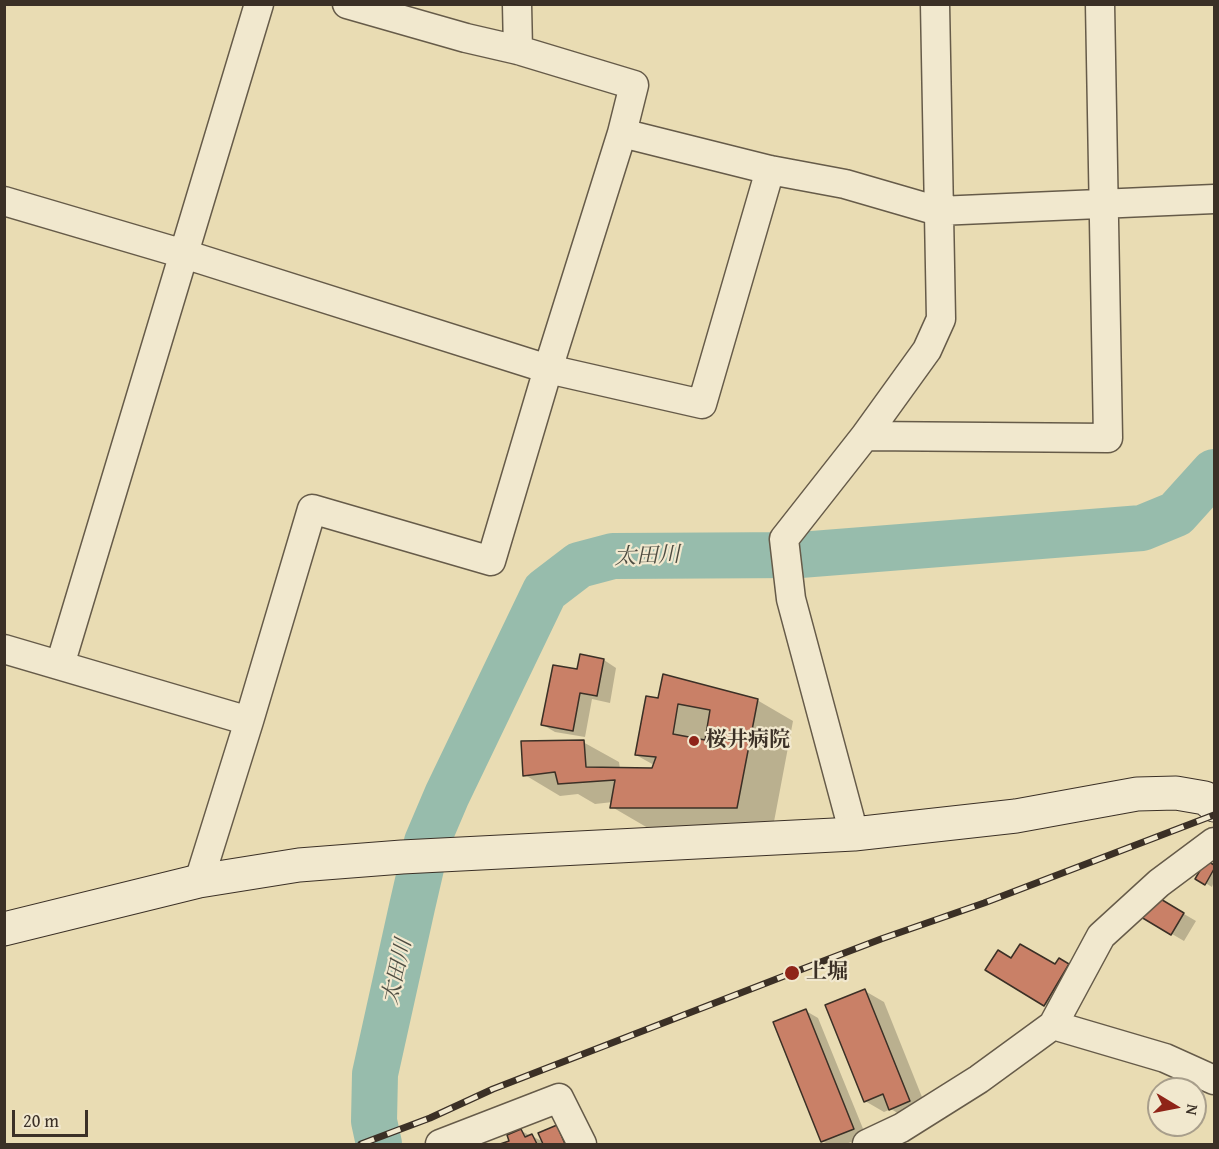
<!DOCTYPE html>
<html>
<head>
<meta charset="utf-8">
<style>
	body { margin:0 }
	#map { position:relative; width:1219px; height:1149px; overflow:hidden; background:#e9dcb3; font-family:"Gentium Book Plus",serif }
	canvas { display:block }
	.frame { position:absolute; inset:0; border:6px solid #3b3026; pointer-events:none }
	.north { position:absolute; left:1147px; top:1077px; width:60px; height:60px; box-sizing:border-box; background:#f1e8ce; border:2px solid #a89e8b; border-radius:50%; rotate:100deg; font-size:16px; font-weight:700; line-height:24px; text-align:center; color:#3b3026 }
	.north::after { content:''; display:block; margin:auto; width:21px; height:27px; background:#8f2418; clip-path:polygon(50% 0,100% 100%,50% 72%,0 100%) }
	.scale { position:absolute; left:12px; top:1110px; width:76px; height:27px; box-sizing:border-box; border:3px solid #3b3026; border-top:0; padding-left:8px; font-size:18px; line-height:21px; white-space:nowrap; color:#3b3026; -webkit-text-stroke:4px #f1e8ce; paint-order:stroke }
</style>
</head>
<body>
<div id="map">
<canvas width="1219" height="1149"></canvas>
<div class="frame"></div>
<div class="north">N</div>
<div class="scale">20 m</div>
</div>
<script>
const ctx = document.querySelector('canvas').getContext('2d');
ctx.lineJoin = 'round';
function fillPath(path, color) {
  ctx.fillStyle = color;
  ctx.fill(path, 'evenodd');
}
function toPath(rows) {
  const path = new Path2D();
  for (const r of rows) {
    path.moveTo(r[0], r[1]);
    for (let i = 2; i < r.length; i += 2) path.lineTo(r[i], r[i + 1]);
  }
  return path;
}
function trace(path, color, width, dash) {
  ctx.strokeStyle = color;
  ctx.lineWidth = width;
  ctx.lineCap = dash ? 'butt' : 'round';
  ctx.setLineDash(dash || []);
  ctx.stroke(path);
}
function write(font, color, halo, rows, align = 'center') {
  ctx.font = font + ' "Gentium Book Plus","Noto Serif JP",serif';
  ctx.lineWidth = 4.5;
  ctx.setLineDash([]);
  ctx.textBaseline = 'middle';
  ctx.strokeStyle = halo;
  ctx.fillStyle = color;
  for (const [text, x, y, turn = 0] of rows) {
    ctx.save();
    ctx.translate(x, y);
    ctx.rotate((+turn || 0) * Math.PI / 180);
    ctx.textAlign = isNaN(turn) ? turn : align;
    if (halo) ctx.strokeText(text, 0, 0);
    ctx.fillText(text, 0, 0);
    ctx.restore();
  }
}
fillPath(toPath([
	[581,656,604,660,616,668,610,703,592,699,585,737,555,732,543,725,578,671],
	[647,698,757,700,793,721,773,827,648,828,612,807,613,802,595,804,578,794,560,796,525,775,583,742,619,762,620,769,653,769,654,765,636,755],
	[1207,862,1214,866,1214,881,1212,887,1197,878],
	[1155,897,1196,921,1184,941,1143,917],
	[1012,960,1055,966,1059,960,1081,972,1058,1012,988,969],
	[865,991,884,1002,928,1112,909,1120,891,1109,884,1112,865,1101],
	[806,1011,818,1018,866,1136,846,1144,828,1144,822,1141],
	[557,1127,569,1144,504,1144,511,1141,521,1131,544,1142]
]), '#0003');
trace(toPath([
	[379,1144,374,1121,375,1074,412,907,427,842,447,795,545,591,579,565,613,556,800,555,1142,528,1176,514,1214,472]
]), '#97bcac', 46);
const building = toPath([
	[580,654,604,659,597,696,580,693,573,731,541,725,553,665,577,669,580,654],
	[663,674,758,699,737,808,610,808,615,780,558,784,555,772,523,776,521,741,584,740,586,767,652,768,656,757,635,755,646,696,658,698,663,674],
	[678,704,710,710,705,740,673,734,678,704],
	[1206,860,1214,865,1214,869,1205,885,1195,879,1206,860],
	[1154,895,1184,913,1171,935,1141,917,1154,895],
	[1020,944,1055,964,1059,958,1069,964,1044,1006,985,970,998,950,1011,958,1020,944],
	[865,989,910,1101,889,1110,883,1094,864,1102,825,1005,865,989],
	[806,1009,854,1129,821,1142,773,1022,806,1009],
	[557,1125,565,1144,543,1144,538,1133,557,1125],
	[521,1129,525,1137,532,1134,537,1144,500,1144,509,1141,507,1135,521,1129]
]);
fillPath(building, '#c98067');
trace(building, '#3b3026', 1.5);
const street = toPath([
	[347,4,466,38,518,50,634,85,622,133,770,170,845,184,938,211,1214,199],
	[517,4,518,50],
	[4,201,184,254,548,369,702,404,770,170],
	[865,436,1108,438,1100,4],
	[4,649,249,721],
	[60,665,259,4],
	[854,834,791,599,784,539,865,436,927,350,941,319,935,4],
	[199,881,249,721,312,509,491,561,548,369,622,133],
	[1053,1025,1165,1058,1214,1080],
	[440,1144,559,1098,582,1144],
	[867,1144,901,1128,979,1079,1053,1025,1101,936,1159,883,1214,842]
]);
const secondary = toPath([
	[4,929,199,881,299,865,402,857,854,834,1016,816,1137,794,1176,793,1205,798,1214,805]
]);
trace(street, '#665b49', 31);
trace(secondary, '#3b3026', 35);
trace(street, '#f1e8ce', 28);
trace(secondary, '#f1e8ce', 33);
const rail = toPath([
	[361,1144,430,1118,493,1089,792,973,881,939,984,903,1214,815]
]);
trace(rail, '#3b3026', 7);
trace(rail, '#f1e8ce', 4.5, [14]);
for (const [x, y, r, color] of [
	[694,741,6,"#8f2418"],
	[792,973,8,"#8f2418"]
]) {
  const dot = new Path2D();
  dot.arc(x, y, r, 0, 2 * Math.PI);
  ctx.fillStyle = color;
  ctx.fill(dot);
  trace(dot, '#f1e8ce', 2);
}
write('bold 21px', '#3b3026', '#f1e8ce', [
	["桜井病院",706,741],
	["上堀",806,973]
], 'left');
write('italic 22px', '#4d4c41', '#f1e8ce', [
	["太田川",647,557,-2],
	["太田川",398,972,-77]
]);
</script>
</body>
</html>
